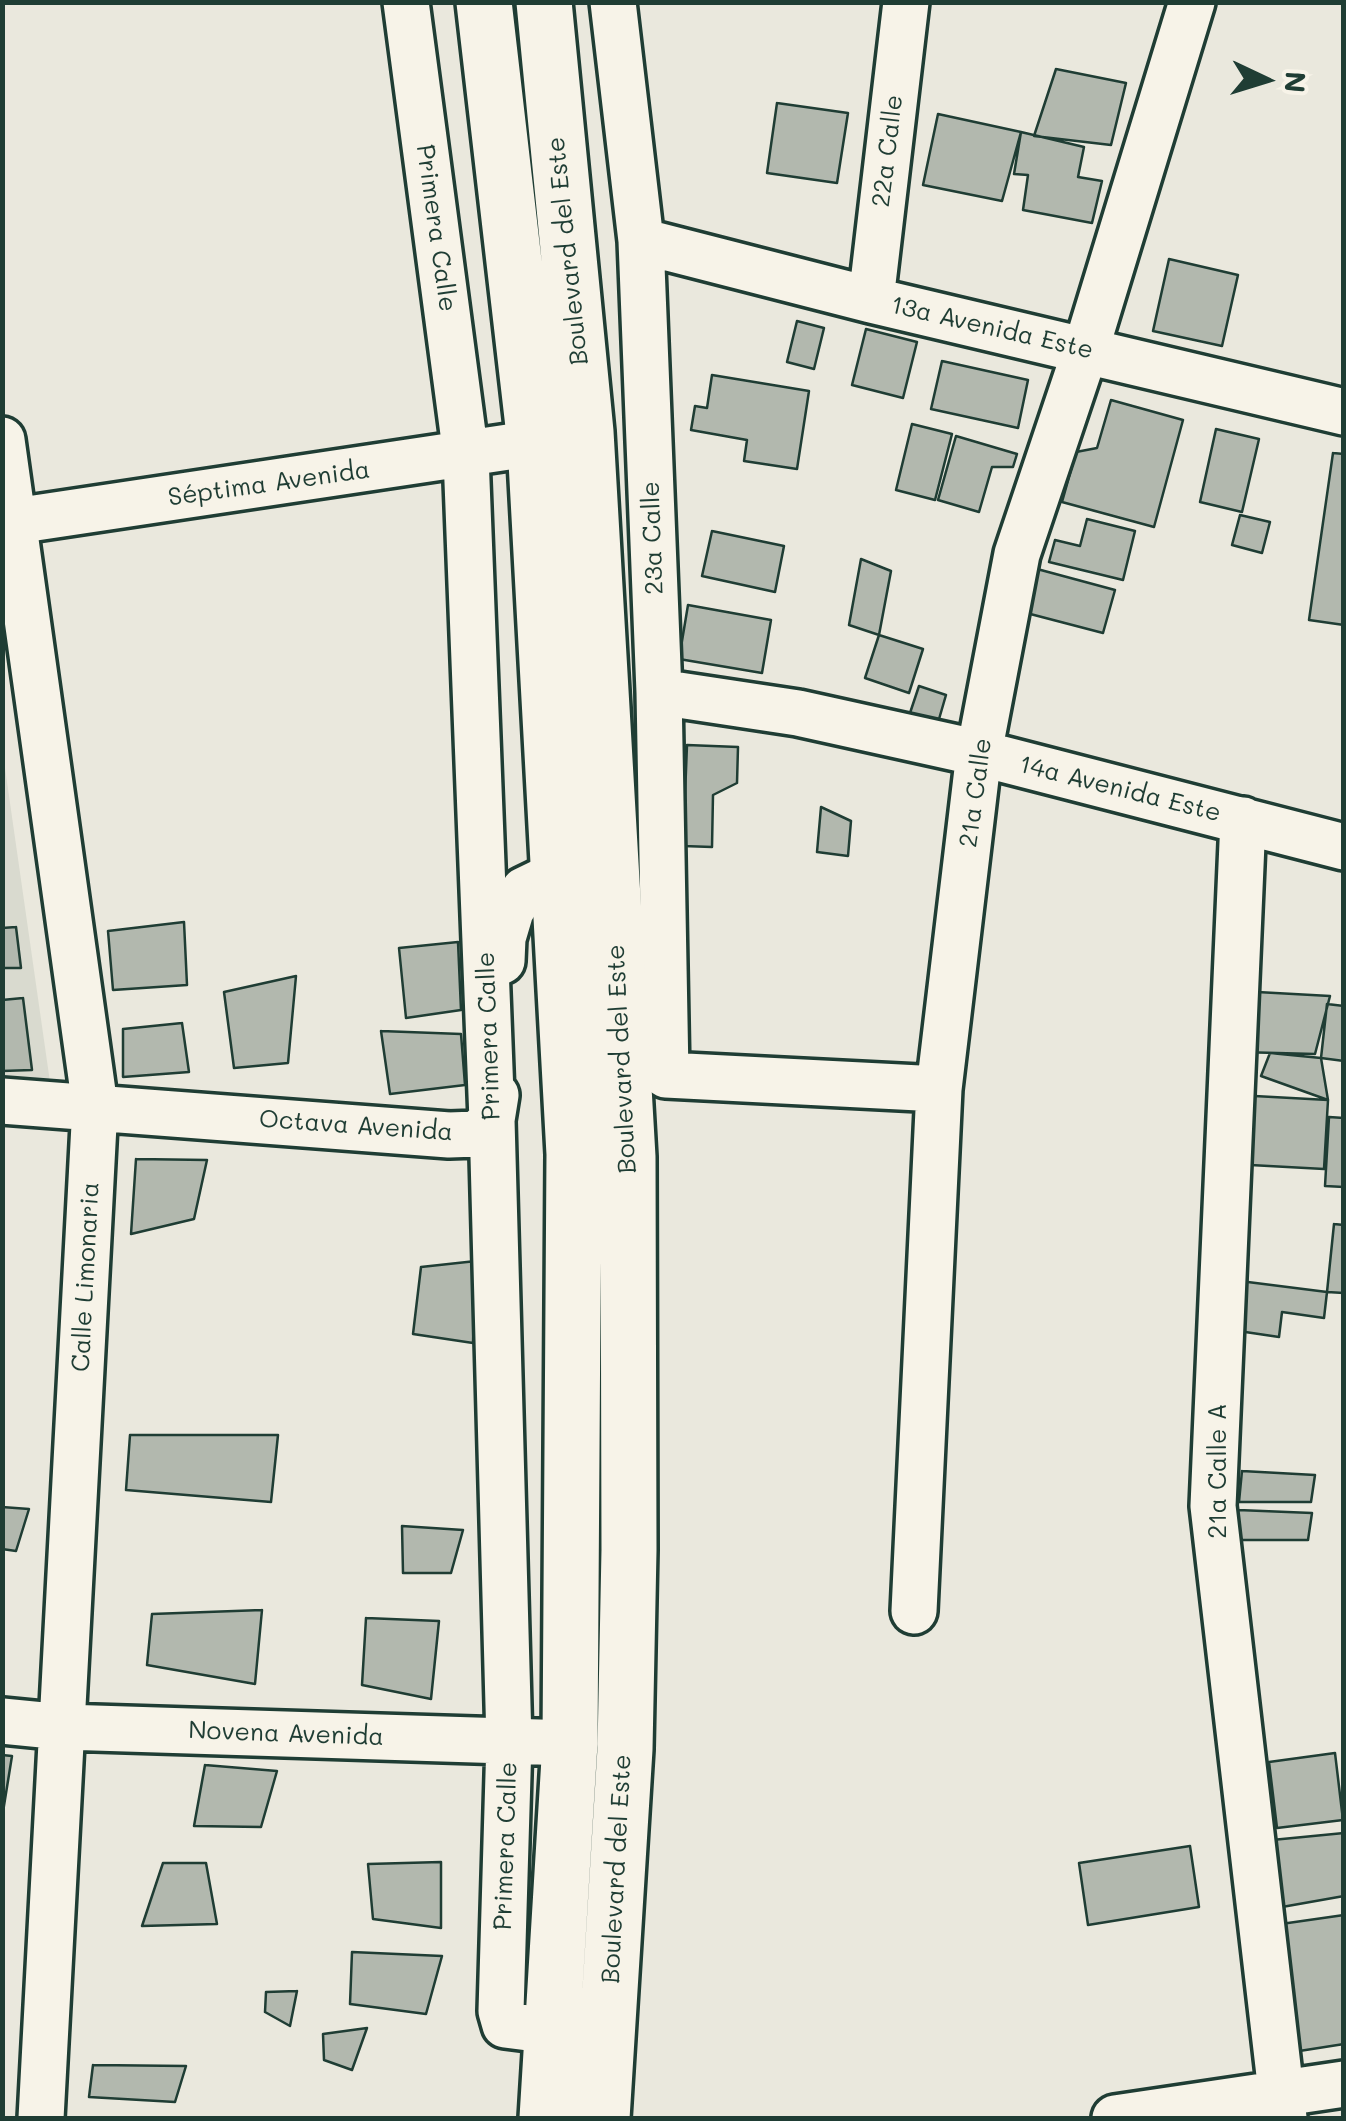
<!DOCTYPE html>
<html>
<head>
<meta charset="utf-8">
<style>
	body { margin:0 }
	#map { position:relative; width:1346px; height:2121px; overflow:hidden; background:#eae8dd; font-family:Mali,sans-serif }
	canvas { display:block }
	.frame { position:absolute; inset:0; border:5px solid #1f3d34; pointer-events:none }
	.north { position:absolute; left:1216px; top:30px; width:100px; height:100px; -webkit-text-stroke:8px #f7f3e8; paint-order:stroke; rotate:94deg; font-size:28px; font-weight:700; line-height:40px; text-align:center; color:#1f3d34 }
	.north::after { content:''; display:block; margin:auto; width:35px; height:45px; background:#1f3d34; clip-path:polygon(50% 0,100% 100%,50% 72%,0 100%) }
</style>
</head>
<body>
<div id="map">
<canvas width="1346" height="2121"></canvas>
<div class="frame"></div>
<div class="north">N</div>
</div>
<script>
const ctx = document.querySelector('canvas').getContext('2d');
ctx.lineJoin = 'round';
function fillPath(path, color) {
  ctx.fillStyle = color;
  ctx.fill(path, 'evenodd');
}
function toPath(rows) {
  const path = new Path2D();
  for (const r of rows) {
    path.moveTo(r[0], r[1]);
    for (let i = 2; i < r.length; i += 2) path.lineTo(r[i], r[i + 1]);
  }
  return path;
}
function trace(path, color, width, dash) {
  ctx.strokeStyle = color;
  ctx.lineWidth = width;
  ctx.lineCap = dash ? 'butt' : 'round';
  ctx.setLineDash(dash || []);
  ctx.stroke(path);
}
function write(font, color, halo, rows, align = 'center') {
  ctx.font = font + ' Mali,sans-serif';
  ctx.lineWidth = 8;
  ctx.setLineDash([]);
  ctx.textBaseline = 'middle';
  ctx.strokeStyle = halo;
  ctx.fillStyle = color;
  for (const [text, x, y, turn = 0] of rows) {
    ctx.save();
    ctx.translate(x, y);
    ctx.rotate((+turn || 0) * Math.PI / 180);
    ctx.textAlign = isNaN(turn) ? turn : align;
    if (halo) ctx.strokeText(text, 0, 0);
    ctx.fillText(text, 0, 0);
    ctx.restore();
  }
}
fillPath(toPath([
	[3,754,50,1082,3,1080]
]), '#d9dacf');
const building = toPath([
	[1056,69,1126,83,1111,145,1034,136,1056,69],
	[777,103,848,113,837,183,767,173,777,103],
	[938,114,1021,132,1002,201,923,185,938,114],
	[1021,132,1084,147,1078,177,1102,181,1092,223,1023,210,1028,175,1014,174,1021,132],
	[1169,259,1238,275,1222,346,1153,331,1169,259],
	[797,321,824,328,814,369,787,362,797,321],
	[866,329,917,342,903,398,852,385,866,329],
	[942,361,1028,380,1018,428,931,409,942,361],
	[712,375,809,391,797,469,744,461,747,440,691,430,695,406,707,408,712,375],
	[1111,400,1183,420,1154,527,1062,502,1076,452,1097,448,1111,400],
	[912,424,952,434,935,500,896,490,912,424],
	[1216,429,1259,439,1242,512,1200,502,1216,429],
	[956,436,1017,454,1013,467,992,467,979,512,938,500,956,436],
	[1333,453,1344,454,1344,625,1309,620,1333,453],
	[1240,515,1270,522,1262,553,1232,545,1240,515],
	[1087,519,1135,531,1123,580,1049,562,1055,540,1080,546,1087,519],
	[712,531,784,546,775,592,702,576,712,531],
	[861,559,891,571,879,635,849,625,861,559],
	[1026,566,1115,590,1103,633,1015,610,1026,566],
	[688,605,771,620,762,673,679,659,688,605],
	[879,635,923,649,909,693,865,678,879,635],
	[919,686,946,695,937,726,909,716,919,686],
	[687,745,738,747,737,783,713,795,712,847,683,846,687,745],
	[821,807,851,821,848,856,817,852,821,807],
	[184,922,187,985,113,990,108,931,184,922],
	[16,927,21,968,2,968,2,928,16,927],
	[458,942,461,1010,406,1018,399,948,458,942],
	[296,976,288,1063,234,1068,224,992,296,976],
	[1239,991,1330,996,1315,1054,1239,1052,1239,991],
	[23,998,32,1070,2,1071,2,1000,23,998],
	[1327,1004,1344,1006,1344,1061,1321,1058,1327,1004],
	[182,1023,189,1072,123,1077,123,1029,182,1023],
	[381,1031,461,1034,465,1085,390,1094,381,1031],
	[1270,1053,1321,1058,1328,1100,1261,1076,1270,1053],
	[1236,1095,1328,1100,1324,1169,1232,1164,1236,1095],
	[1329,1117,1344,1118,1344,1187,1325,1186,1329,1117],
	[136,1159,207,1160,194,1219,131,1234,136,1159],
	[1334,1224,1344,1225,1344,1293,1327,1292,1334,1224],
	[476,1261,473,1343,413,1334,421,1267,476,1261],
	[1232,1280,1327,1292,1324,1318,1282,1312,1279,1337,1225,1329,1232,1280],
	[130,1435,278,1435,271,1502,126,1490,130,1435],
	[1242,1471,1315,1475,1311,1502,1239,1502,1242,1471],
	[2,1507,29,1509,16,1551,2,1549,2,1507],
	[1238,1510,1312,1513,1308,1540,1235,1540,1238,1510],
	[402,1526,463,1530,451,1573,403,1573,402,1526],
	[262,1610,255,1684,147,1665,152,1614,262,1610],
	[366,1618,439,1621,431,1699,362,1685,366,1618],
	[1335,1753,1343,1820,1277,1828,1269,1762,1335,1753],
	[2,1755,12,1756,2,1818,2,1755],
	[205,1765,277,1771,261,1827,194,1826,205,1765],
	[1344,1833,1344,1896,1282,1907,1272,1840,1344,1833],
	[1190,1846,1199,1907,1088,1925,1079,1863,1190,1846],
	[441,1862,441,1928,373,1919,368,1864,441,1862],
	[163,1863,206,1863,217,1924,142,1926,163,1863],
	[1344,1915,1344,2044,1293,2052,1274,1925,1344,1915],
	[352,1952,442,1956,426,2014,350,2004,352,1952],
	[297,1991,290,2026,265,2012,266,1992,297,1991],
	[367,2028,352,2070,324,2060,323,2034,367,2028],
	[93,2065,186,2066,175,2102,89,2097,93,2065]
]);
fillPath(building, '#b2b8ae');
trace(building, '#1f3d34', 2.5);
const minor = toPath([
	[406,2,466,456,492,1120,509,1741,501,2011,505,2025,552,2031],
	[613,2,641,241,659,692,666,1075,939,1089],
	[641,241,871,300,1344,412],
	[871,300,906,2],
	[2,440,95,1106,41,2118],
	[2,523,535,443],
	[659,692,798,713,979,753,1344,847],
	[1243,820,1213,1506,1284,2118],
	[502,961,503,938,511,911,524,890,557,874],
	[2,1101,449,1135,477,1134,492,1120,496,1095],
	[914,1611,939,1089,979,753,1017,554,1086,349,1192,2],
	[2,1721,63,1727,570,1743],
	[1115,2118,1344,2084]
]);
const secondary = toPath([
	[484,2,535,443,574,1154,570,1743,547,2118],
	[544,2,586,432,628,1157,629,1550,625,1749,602,2118]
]);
trace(minor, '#1f3d34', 52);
trace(secondary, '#1f3d34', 62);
trace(minor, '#f7f3e8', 45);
trace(secondary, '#f7f3e8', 55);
write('25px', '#1f3d34', '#f7f3e8', [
	["22a Calle",888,151,-83],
	["Primera Calle",436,228,82],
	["Boulevard del Este",568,251,-96],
	["13a Avenida Este",992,328,13],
	["Séptima Avenida",269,484,-8],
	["23a Calle",653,538,-92],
	["14a Avenida Este",1120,789,14],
	["21a Calle",976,793,-82],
	["Primera Calle",489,1036,-92],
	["Boulevard del Este",622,1059,-93],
	["Octava Avenida",356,1126,4],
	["Calle Limonaria",86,1277,-87],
	["21a Calle A",1218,1471,-90],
	["Novena Avenida",286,1734,2],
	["Primera Calle",506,1846,-88],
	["Boulevard del Este",617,1869,-87]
]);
</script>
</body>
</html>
